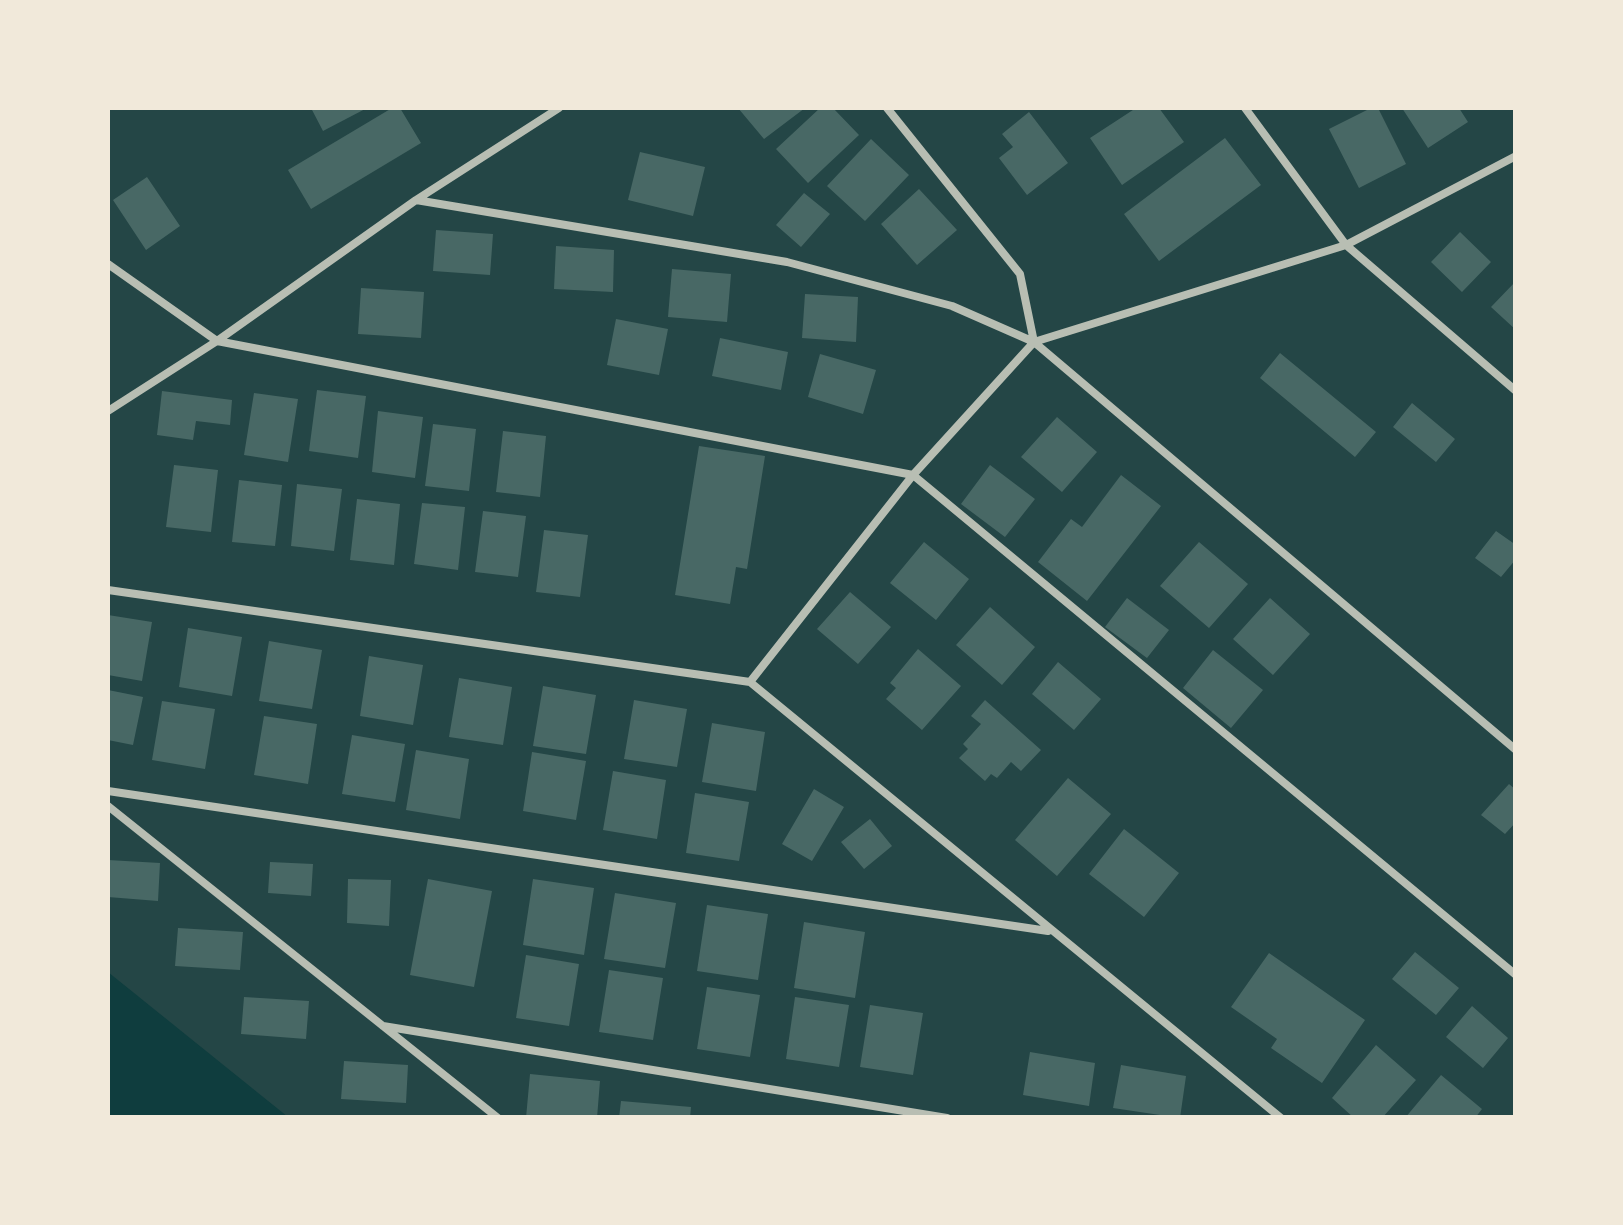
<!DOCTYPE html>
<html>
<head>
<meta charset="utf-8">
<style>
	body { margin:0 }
	#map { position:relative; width:1623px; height:1225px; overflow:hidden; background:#0f3d3e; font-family:Overpass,sans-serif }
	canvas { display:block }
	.frame { position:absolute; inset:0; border:110px solid #f1e9da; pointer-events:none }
</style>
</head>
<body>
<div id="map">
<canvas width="1623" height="1225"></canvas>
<div class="frame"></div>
</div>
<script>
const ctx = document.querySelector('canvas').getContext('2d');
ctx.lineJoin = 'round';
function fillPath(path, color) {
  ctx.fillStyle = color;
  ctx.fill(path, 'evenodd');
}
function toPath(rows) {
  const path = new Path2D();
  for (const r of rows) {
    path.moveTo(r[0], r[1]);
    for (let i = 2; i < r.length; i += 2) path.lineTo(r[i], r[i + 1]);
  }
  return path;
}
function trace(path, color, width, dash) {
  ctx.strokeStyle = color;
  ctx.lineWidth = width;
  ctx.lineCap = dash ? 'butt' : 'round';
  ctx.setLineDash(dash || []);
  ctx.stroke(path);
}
fillPath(toPath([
	[108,108,1515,108,1515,1117,288,1117,108,972]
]), '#244646');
fillPath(toPath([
	[311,108,367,108,323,131],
	[392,108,400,108,421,143,311,209,288,170],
	[738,108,805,108,764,139],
	[820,108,833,108,859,135,808,183,776,149],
	[1136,108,1159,108,1184,142,1122,185,1090,138],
	[1371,108,1378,108,1406,164,1359,188,1329,129],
	[1402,108,1459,108,1468,122,1428,148],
	[1029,112,1068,163,1027,195,999,158,1013,147,1002,134],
	[1225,138,1261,185,1159,261,1124,214],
	[871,139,909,175,865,221,827,186],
	[640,152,705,167,693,216,628,200],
	[147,177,180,226,146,250,113,200],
	[919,189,957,230,917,265,881,224],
	[804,193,830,214,801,247,776,225],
	[436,230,493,234,490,275,433,271],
	[1460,232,1491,262,1462,292,1431,262],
	[556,246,614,250,613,292,554,289],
	[672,269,731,274,727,322,668,317],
	[1516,281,1516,330,1491,307],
	[361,288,424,292,421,338,358,334],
	[805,294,858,297,856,342,802,338],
	[616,319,668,329,659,375,607,365],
	[720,338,788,352,781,390,712,376],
	[1280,353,1376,432,1355,457,1260,378],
	[820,354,876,370,863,414,808,397],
	[317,390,366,396,358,458,309,451],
	[162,391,232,400,230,425,196,421,193,440,157,435],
	[254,393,298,399,288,462,244,455],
	[1412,403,1455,439,1436,462,1393,427],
	[378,411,423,417,415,478,372,472],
	[1057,417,1097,452,1062,492,1021,457],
	[433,424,476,429,469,491,425,486],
	[503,431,546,436,540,497,496,492],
	[699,446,765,456,747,569,736,567,730,604,675,595],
	[174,465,218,470,211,532,166,527],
	[990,465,1035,499,1005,537,961,504],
	[1121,475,1161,506,1087,601,1038,562,1071,519,1082,527],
	[239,480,282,485,275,546,232,542],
	[297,484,342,489,334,551,291,546],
	[357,499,400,504,394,565,350,560],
	[422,503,465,507,458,570,414,564],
	[483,511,526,516,518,577,475,572],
	[544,530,588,535,580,597,536,592],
	[1496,531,1516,545,1516,559,1501,577,1475,558],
	[924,542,969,579,936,620,890,583],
	[1199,542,1248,584,1209,628,1160,586],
	[850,592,891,627,858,664,817,629],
	[1127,598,1169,630,1147,658,1105,627],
	[1270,598,1310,634,1273,675,1233,639],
	[990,607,1035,647,1002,685,956,645],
	[108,615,152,622,142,681,108,675],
	[188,628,242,637,232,696,179,687],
	[269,641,322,650,312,709,259,701],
	[918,649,961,686,922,730,886,699,896,688,890,683],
	[1213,650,1263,690,1231,728,1183,688],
	[369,656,423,665,413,725,360,716],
	[1058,662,1101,699,1074,730,1032,694],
	[459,678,512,687,503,745,449,737],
	[543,686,596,695,586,754,533,746],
	[108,690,143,697,133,745,108,740],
	[634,700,687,709,677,767,624,759],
	[985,700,1041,750,1021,771,1011,762,997,778,991,774,985,781,959,758,968,749,963,744,981,724,971,716],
	[162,701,215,709,205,769,152,760],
	[264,716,317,724,308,784,254,775],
	[712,723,765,732,756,791,702,782],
	[352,735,405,744,395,802,342,794],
	[416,750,469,759,460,819,406,810],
	[532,752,586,761,576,820,523,811],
	[613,771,666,780,657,839,603,830],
	[1068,778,1111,814,1057,876,1015,840],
	[1509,784,1516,790,1516,822,1505,834,1481,815],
	[814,789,844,807,812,861,782,844],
	[695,793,749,802,739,861,686,853],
	[870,819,892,846,864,869,841,842],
	[1124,829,1179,873,1144,917,1089,874],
	[108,860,160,863,158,901,108,897],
	[270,862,313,864,311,896,268,893],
	[348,879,391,880,389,926,347,923],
	[428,879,492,891,474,987,410,975],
	[533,879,594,888,584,955,523,945],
	[615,893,676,903,665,968,604,959],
	[707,905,768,914,758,980,697,971],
	[804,922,865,932,855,998,794,988],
	[178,928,243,932,240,970,175,966],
	[1415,952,1459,988,1436,1015,1392,979],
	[1269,953,1365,1020,1322,1083,1271,1048,1277,1039,1231,1007],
	[526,955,579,964,569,1026,516,1018],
	[609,970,663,978,653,1040,599,1032],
	[707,987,760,995,750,1057,697,1049],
	[244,997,309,1001,306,1039,241,1034],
	[795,997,849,1005,839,1067,786,1059],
	[870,1005,923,1013,913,1075,860,1067],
	[1472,1006,1508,1038,1483,1068,1446,1037],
	[1376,1045,1416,1080,1382,1118,1354,1118,1332,1098],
	[1030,1052,1095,1063,1089,1106,1023,1095],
	[344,1061,408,1065,406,1103,341,1099],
	[1121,1065,1186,1076,1180,1118,1113,1108],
	[530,1074,600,1081,597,1118,526,1118],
	[1441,1075,1482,1109,1475,1118,1405,1118],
	[621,1101,691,1107,690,1118,619,1118]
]), '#486865');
trace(toPath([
	[887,108,1020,274,1034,342,1516,750],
	[1245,108,1346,245,1516,391],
	[416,200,559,108],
	[108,264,217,341,416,200,787,262,952,306,1034,342],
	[108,411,217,341,913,475,1516,975],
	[108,590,750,682,1281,1118],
	[750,682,913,475,1034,342,1346,245,1516,156],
	[108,791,1048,931],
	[108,806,498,1118],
	[383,1026,947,1118]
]), '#b8beb3', 8);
</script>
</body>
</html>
